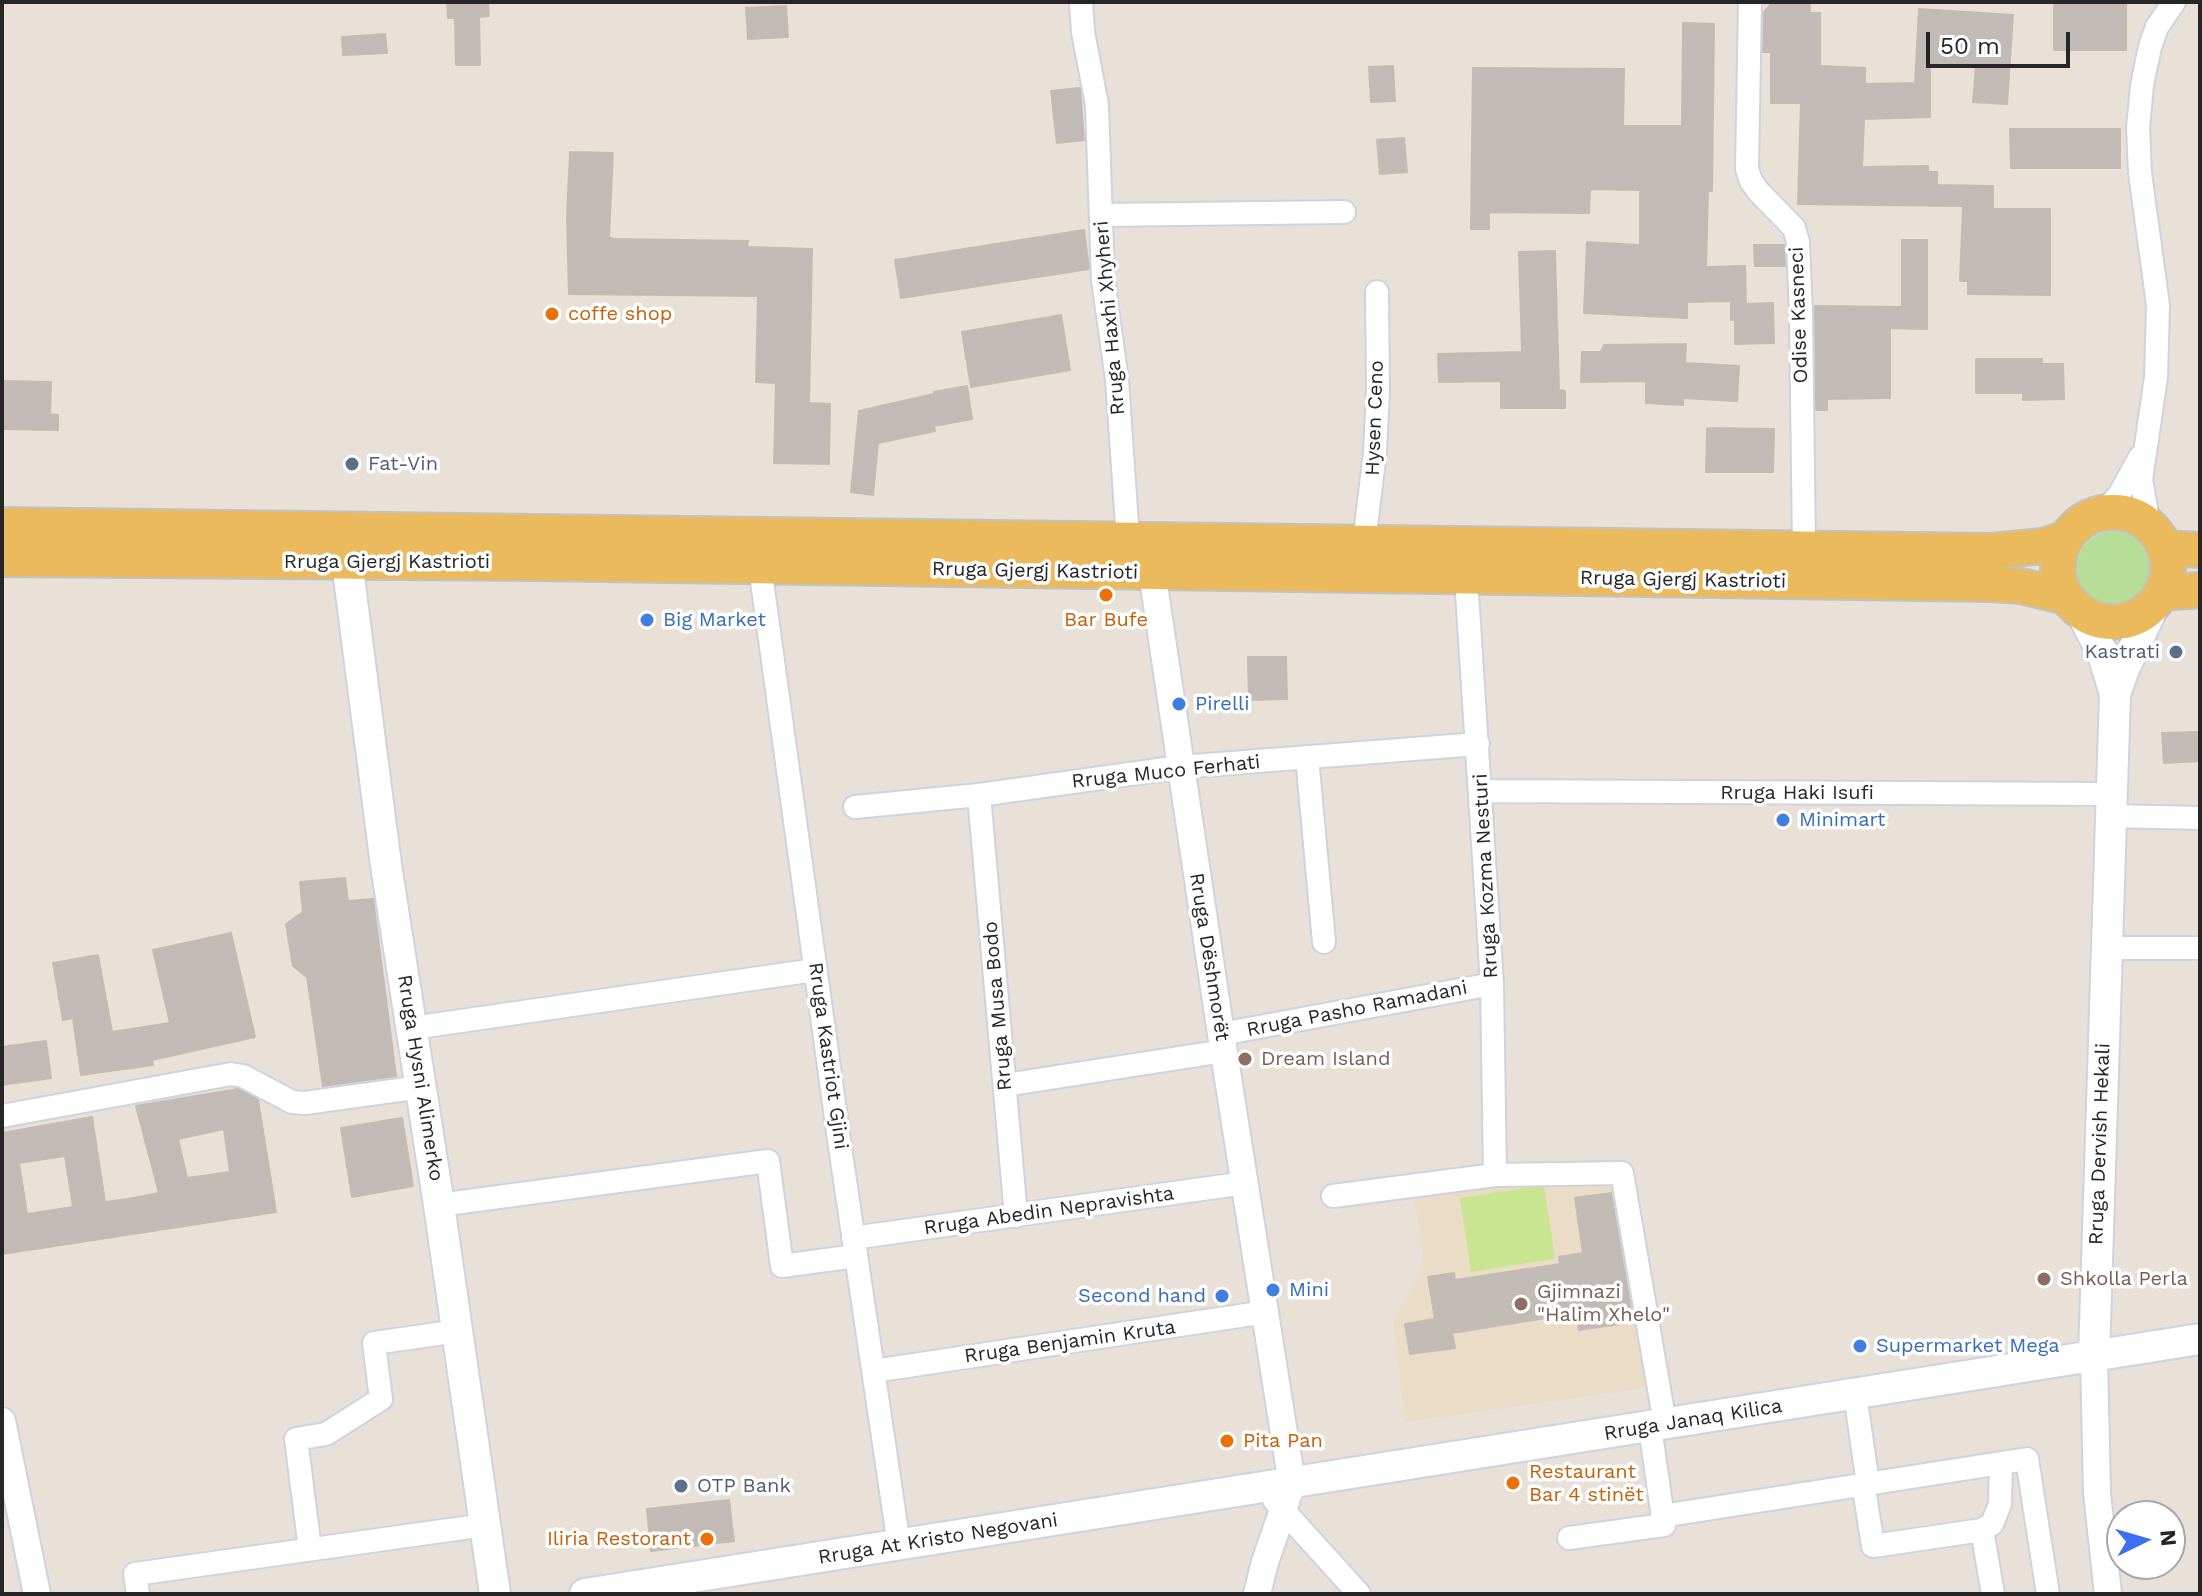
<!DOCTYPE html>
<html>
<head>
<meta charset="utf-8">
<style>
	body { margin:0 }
	#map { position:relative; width:2202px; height:1596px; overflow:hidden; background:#e9e0d8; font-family:"Work Sans",sans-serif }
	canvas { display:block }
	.frame { position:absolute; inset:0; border:4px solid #262626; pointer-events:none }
	.north { position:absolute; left:2106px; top:1500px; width:80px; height:80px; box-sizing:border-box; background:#fff; border:2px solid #a8a8a8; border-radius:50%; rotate:85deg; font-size:22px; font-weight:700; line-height:32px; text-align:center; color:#262626 }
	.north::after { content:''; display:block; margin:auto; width:28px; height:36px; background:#3c70f2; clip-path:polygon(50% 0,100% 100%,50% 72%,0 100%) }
	.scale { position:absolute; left:1926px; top:32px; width:144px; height:36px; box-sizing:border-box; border:4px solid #262626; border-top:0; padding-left:10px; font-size:24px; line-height:28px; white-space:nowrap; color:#262626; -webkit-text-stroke:6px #fff; paint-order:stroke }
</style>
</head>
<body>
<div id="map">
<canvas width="2202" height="1596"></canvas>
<div class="frame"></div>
<div class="north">N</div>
<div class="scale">50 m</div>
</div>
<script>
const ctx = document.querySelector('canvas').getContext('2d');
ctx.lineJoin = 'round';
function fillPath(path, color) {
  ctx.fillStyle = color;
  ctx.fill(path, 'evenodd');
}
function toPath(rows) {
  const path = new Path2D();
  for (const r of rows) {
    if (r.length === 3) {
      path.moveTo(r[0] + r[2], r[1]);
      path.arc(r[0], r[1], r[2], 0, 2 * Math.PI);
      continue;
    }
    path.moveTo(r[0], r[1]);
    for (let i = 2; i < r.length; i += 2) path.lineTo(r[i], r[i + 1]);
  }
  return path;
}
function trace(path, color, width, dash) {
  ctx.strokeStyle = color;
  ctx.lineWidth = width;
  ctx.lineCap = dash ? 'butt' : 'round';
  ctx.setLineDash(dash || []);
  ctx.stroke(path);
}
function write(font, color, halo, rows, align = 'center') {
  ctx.font = font + ' "Work Sans",sans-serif';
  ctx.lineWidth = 7;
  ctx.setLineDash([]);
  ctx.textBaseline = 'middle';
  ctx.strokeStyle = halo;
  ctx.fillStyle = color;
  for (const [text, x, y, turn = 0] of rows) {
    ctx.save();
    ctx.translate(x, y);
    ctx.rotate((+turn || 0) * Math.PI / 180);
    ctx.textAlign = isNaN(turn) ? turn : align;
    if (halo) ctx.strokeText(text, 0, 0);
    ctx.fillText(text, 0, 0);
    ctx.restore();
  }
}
fillPath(toPath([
	[1495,1184,1613,1184,1651,1387,1405,1422,1393,1324,1424,1265,1414,1193]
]), '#ebdcc7');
fillPath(toPath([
	[2114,568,37]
]), '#b6de96');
fillPath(toPath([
	[1544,1185,1555,1259,1471,1272,1460,1198]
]), '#cae592');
const building = toPath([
	[447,2,488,2,489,16,479,17,480,65,456,65,455,18,448,18,447,2],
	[1773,2,1810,2,1810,13,1820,13,1820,66,1865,68,1865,84,1915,83,1919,9,2013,15,2007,104,1973,102,1976,66,1930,63,1930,117,1864,119,1862,167,1928,166,1928,172,1937,172,1937,185,1993,186,1993,209,2050,209,2050,295,1968,294,1968,281,1960,281,1963,206,1798,204,1801,103,1771,103,1771,52,1763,52,1764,12,1773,2],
	[2054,2,2126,2,2126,50,2054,50,2054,2],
	[786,6,788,37,748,39,746,8,786,6],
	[1683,23,1714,24,1712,191,1708,191,1706,267,1745,266,1746,304,1773,303,1774,343,1735,344,1735,320,1731,320,1731,301,1687,302,1687,318,1584,313,1587,242,1640,245,1640,190,1590,189,1589,213,1489,212,1489,229,1471,229,1473,68,1624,69,1623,126,1682,126,1683,23],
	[385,34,387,53,343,55,342,37,385,34],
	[1393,66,1395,101,1371,102,1369,67,1393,66],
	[1080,88,1084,140,1057,143,1051,91,1080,88],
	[2010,129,2120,129,2120,168,2011,168,2010,129],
	[1404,138,1407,172,1380,174,1377,140,1404,138],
	[570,152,613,153,609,237,613,239,748,241,747,247,812,249,809,403,830,404,829,464,774,463,776,383,756,382,758,296,569,294,567,216,570,152],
	[1084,230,1089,269,901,298,895,260,1084,230],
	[1902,240,1927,240,1927,329,1890,328,1890,398,1827,399,1827,410,1816,410,1815,306,1902,307,1902,240],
	[1754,245,1784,245,1785,266,1755,266,1754,245],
	[1555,251,1559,390,1565,391,1565,408,1501,408,1501,381,1439,382,1438,354,1522,352,1519,252,1555,251],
	[1061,315,1070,370,971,387,962,332,1061,315],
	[1686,344,1685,363,1739,366,1737,401,1683,398,1683,405,1646,403,1646,381,1581,382,1582,352,1601,352,1604,345,1686,344],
	[1976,359,2042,359,2042,364,2063,364,2064,399,2023,400,2023,393,1976,393,1976,359],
	[2,381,51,382,50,414,58,415,58,430,2,429,2,381],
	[967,386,972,419,934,426,935,431,878,443,873,495,851,492,859,411,934,394,934,392,967,386],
	[1707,428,1774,429,1773,472,1706,472,1707,428],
	[1248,657,1286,657,1287,699,1249,700,1248,657],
	[2200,732,2200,761,2164,763,2162,733,2200,732],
	[345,878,348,901,373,899,396,1076,323,1086,307,977,293,966,286,924,303,912,300,882,345,878],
	[231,933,255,1037,152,1060,153,1065,81,1075,73,1018,63,1020,53,963,98,955,112,1032,170,1023,153,950,231,933],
	[46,1041,51,1078,2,1085,2,1047,46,1041],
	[238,1089,258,1100,276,1212,2,1254,2,1133,92,1117,105,1202,128,1199,159,1193,136,1106,238,1089],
	[224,1129,230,1172,187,1178,178,1139,224,1129],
	[65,1156,73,1207,27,1214,19,1163,65,1156],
	[402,1118,413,1186,352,1197,341,1128,402,1118],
	[1611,1193,1633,1322,1579,1330,1577,1313,1452,1333,1455,1348,1410,1354,1405,1324,1435,1319,1428,1277,1454,1273,1455,1280,1560,1264,1559,1257,1583,1253,1575,1198,1611,1193],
	[729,1500,734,1541,651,1551,647,1509,729,1500]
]);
fillPath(building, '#c1bab5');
trace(building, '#c4bcb2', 2);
const minor = toPath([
	[1081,2,1083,32,1097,105,1103,280,1117,380,1128,539],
	[1750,2,1747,169,1751,181,1758,191,1794,228,1798,242,1801,315,1804,549],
	[1101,215,1344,212],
	[2103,513,2119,495,2140,457],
	[2149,525,2141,480,2156,377,2158,305,2140,173,2138,128,2142,85,2150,47,2157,27,2174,2],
	[1364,543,1375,452,1378,391,1377,292],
	[760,567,840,1147,899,1545],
	[1466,577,1492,984,1495,1175],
	[1307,757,1324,942],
	[1481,791,2112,794],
	[979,795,1016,1216],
	[855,807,979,795,1180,767,1478,744],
	[2111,816,2200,818],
	[2107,948,2200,948],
	[412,1028,815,970],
	[1221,1034,1492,984],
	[1005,1085,1224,1051],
	[2,1116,231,1074,243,1076,292,1102,305,1103,421,1087],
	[1333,1196,1495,1175,1622,1173,1665,1424],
	[439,1205,768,1161,782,1266,856,1256],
	[853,1238,1245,1183],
	[874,1371,1266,1312],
	[1855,1394,1867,1477,1865,1495,1873,1546,1982,1530,1992,1524,2000,1504,2001,1463],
	[1274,1500,1359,1594],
	[1662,1516,2027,1459,2048,1594],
	[1982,1530,1993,1594],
	[1569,1538,1664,1525,1650,1427],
	[310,1549,296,1439,326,1434,381,1399,374,1343,458,1331],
	[138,1594,135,1574,485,1525]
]);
const tertiary = toPath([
	[1152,572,1221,1034,1292,1484,1265,1562,1257,1594],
	[2094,1356,2097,1493,2108,1594],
	[2,1421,37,1594]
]);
const secondary = toPath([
	[347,562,386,865,439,1205,495,1594],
	[2081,612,2103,654,2115,694],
	[2094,1356,2115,694,2124,669,2154,605],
	[585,1594,2200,1339]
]);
const primary = toPath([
	[2113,567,55],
	[2,525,1992,551,2043,546,2067,538],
	[2165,548,2200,550],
	[2,559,531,563,1991,584,2021,586,2067,597],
	[2162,593,2200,590]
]);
trace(minor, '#ced3df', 26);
trace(tertiary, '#ced3df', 30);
trace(secondary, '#ced3df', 34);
trace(primary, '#c2c2c2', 38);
trace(minor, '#fff', 22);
trace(tertiary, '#fff', 26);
trace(secondary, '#fff', 30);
trace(primary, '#eaba5c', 34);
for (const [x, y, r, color] of [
	[552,314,8,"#e8710a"],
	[352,464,8,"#5c6f8a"],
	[1106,595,8,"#e8710a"],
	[647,620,8,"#3f7fe0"],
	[2176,652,8,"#5c6f8a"],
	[1179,704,8,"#3f7fe0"],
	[1783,820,8,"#3f7fe0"],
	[1245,1059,8,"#8d6e63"],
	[2044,1279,8,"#8d6e63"],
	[1273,1290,8,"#3f7fe0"],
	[1222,1296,8,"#3f7fe0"],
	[1521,1304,8,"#8d6e63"],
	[1860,1346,8,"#3f7fe0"],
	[1227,1441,8,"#e8710a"],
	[1513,1483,8,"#e8710a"],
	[681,1486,8,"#5c6f8a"],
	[707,1539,8,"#e8710a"]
]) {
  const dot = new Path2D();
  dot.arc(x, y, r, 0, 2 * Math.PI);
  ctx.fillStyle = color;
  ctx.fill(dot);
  trace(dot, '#fff', 3);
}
write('20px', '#c56008', '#fff', [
	["coffe shop",568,314],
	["Bar Bufe",1106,620,"center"],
	["Pita Pan",1243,1441],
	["Restaurant",1529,1472],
	["Bar 4 stinët",1529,1495],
	["Iliria Restorant",691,1539,"right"]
], 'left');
write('20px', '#262626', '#fff', [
	["Odise Kasneci",1799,315,-92],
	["Rruga Haxhi Xhyheri",1110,318,-95],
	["Hysen Ceno",1375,418,-88],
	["Rruga Gjergj Kastrioti",387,562],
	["Rruga Gjergj Kastrioti",1035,571,1],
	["Rruga Gjergj Kastrioti",1683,580,1],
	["Rruga Muco Ferhati",1166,772,-6],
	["Rruga Haki Isufi",1797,793],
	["Rruga Kozma Nesturi",1486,876,-93],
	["Rruga Dëshmorët",1209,957,81],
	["Rruga Musa Bodo",998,1006,-95],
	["Rruga Pasho Ramadani",1357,1009,-11],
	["Rruga Kastriot Gjini",828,1056,82],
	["Rruga Hysni Alimerko",420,1078,81],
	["Rruga Dervish Hekali",2100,1144,-88],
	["Rruga Abedin Nepravishta",1049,1211,-8],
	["Rruga Benjamin Kruta",1070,1342,-8],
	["Rruga Janaq Kilica",1693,1420,-9],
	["Rruga At Kristo Negovani",938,1539,-9]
]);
write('20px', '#4e5e75', '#fff', [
	["Fat-Vin",368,464],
	["Kastrati",2160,652,"right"],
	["OTP Bank",697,1486]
], 'left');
write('20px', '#366cbe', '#fff', [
	["Big Market",663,620],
	["Pirelli",1195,704],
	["Minimart",1799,820],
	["Mini",1289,1290],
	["Second hand",1206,1296,"right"],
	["Supermarket Mega",1876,1346]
], 'left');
write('20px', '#785e54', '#fff', [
	["Dream Island",1261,1059],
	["Shkolla Perla",2060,1279],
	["Gjimnazi",1537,1292],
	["\"Halim Xhelo\"",1537,1315]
], 'left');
</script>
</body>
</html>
